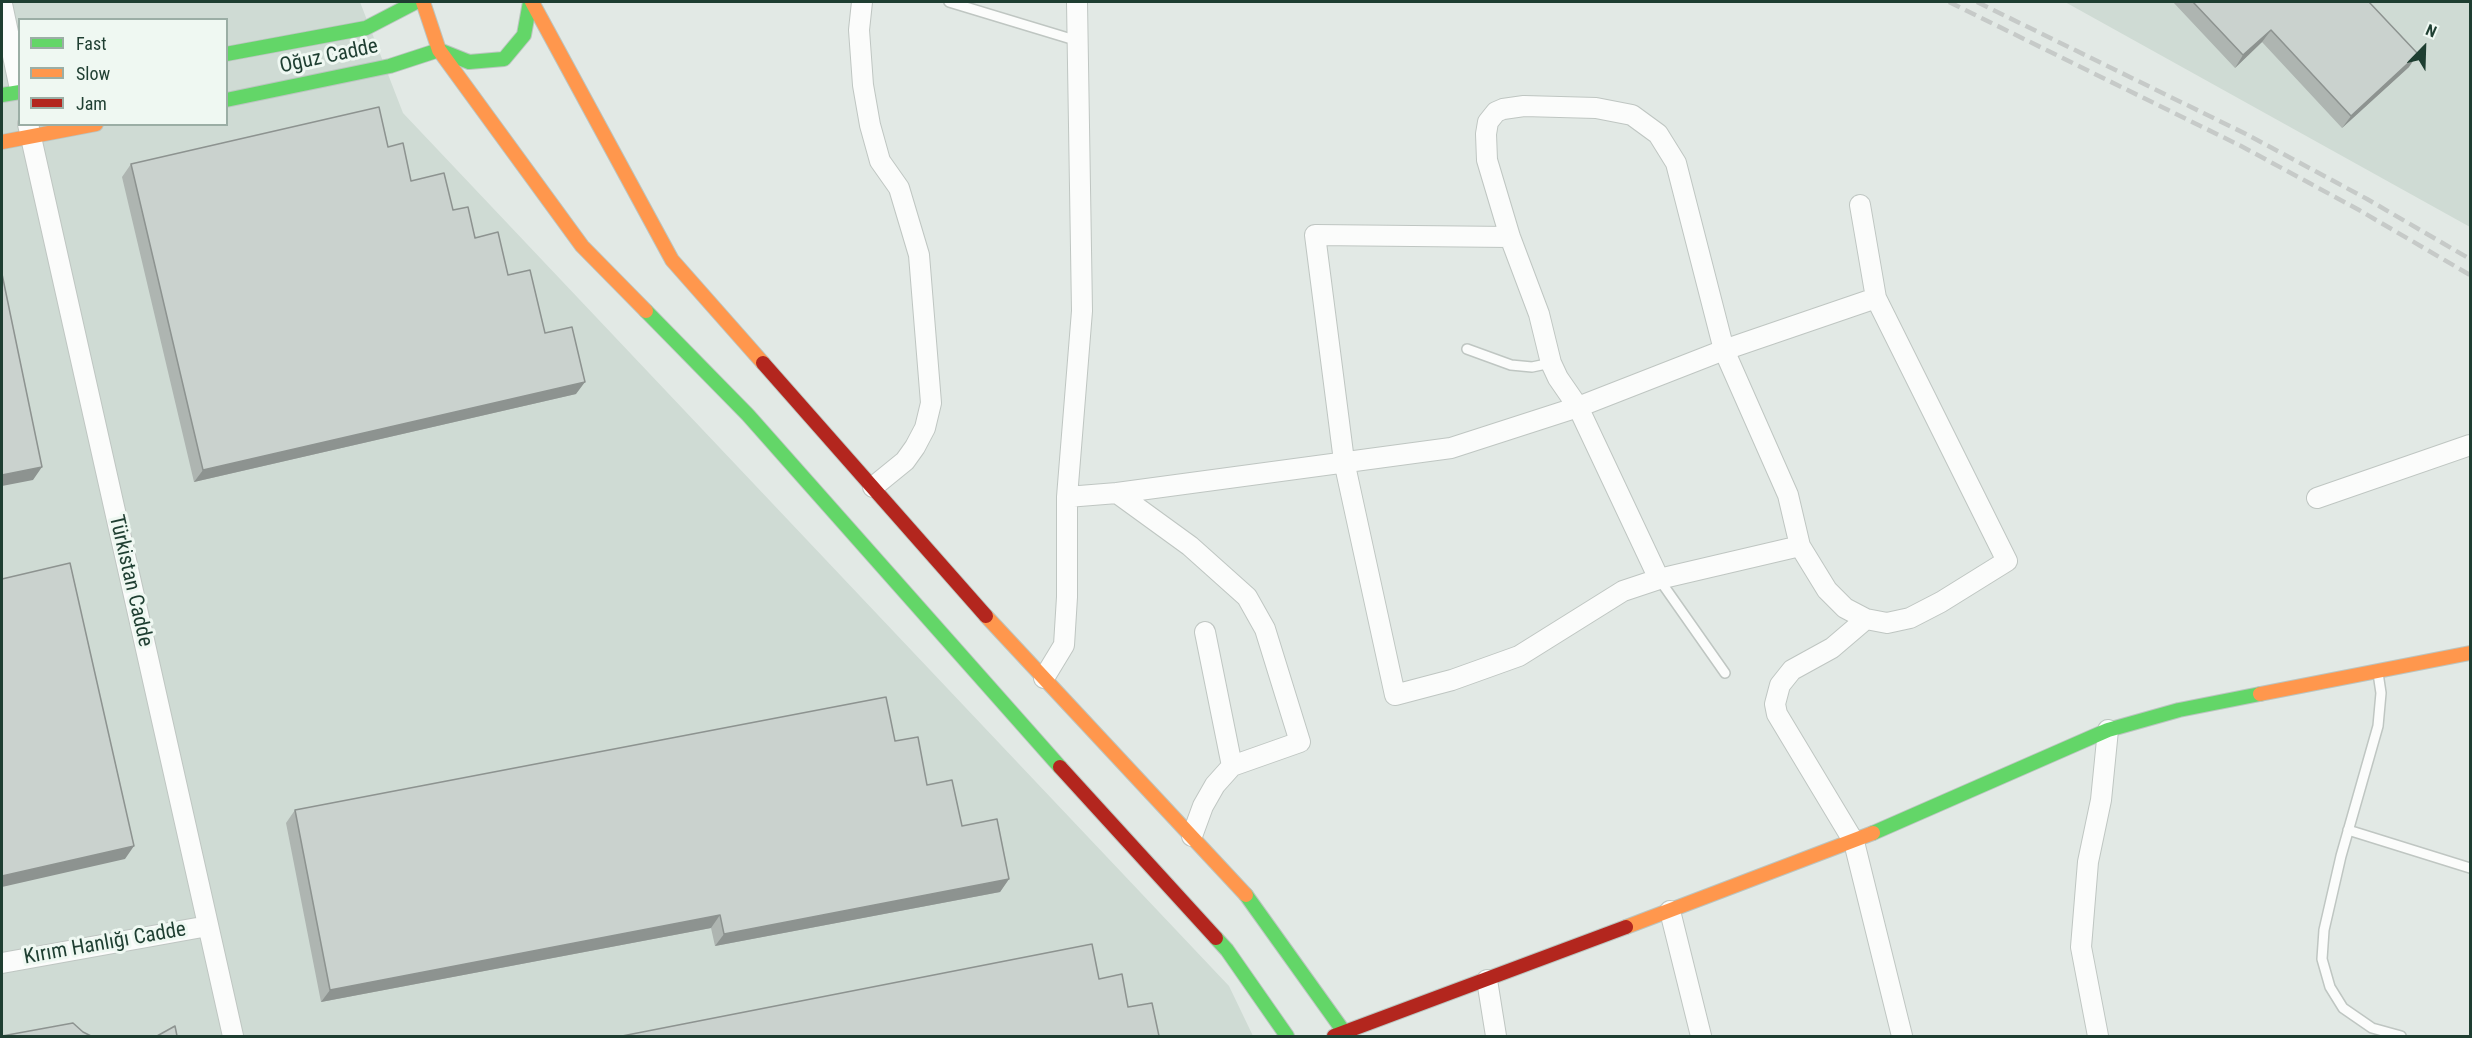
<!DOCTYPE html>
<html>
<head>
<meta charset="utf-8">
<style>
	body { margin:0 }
	#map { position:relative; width:2472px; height:1038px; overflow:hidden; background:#e2e9e5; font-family:"Roboto Condensed",sans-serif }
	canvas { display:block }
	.frame { position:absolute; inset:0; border:3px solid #1e3e31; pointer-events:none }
	.legend { position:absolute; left:18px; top:18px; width:210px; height:108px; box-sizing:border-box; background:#eff8f2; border:2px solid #9baea5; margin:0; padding:8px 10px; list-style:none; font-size:18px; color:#1e3e31 }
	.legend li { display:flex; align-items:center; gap:12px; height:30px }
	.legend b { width:30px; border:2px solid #9baea5 }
	.north { position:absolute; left:2394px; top:18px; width:60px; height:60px; -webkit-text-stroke:4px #eff8f2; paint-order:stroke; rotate:23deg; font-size:16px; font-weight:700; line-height:24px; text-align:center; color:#1e3e31 }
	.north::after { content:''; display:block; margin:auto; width:21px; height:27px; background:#1e3e31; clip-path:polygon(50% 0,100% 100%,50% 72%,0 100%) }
</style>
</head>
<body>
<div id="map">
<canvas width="2472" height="1038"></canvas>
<div class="frame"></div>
<ul class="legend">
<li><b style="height:8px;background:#63d668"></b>Fast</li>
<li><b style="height:8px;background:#ff974d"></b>Slow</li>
<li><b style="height:8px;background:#b3261e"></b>Jam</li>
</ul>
<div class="north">N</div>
</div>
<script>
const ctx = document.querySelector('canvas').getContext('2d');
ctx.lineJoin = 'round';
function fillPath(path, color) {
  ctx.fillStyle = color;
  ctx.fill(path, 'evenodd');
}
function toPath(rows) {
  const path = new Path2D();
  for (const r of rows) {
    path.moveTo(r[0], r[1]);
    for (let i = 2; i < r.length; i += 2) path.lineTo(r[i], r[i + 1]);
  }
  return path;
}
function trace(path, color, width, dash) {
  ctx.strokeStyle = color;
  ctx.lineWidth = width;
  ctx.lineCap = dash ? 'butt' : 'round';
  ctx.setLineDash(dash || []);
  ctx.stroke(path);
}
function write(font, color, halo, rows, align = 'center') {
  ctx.font = font + ' "Roboto Condensed",sans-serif';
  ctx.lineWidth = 6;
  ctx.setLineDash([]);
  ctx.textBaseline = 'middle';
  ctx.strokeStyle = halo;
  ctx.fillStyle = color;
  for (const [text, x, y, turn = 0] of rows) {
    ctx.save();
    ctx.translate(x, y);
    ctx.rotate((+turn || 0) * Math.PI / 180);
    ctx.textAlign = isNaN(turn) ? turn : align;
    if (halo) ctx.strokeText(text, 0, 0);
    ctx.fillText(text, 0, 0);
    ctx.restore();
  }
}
fillPath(toPath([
	[2,2,360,2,403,113,1229,986,1253,1036,2,1036],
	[20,20,226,20,226,124,20,124],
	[2065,2,2470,2,2470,227]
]), '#cfdbd4');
const lane = toPath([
	[949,2,1078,41],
	[1467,349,1511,365,1532,367,1551,363],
	[1659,579,1725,673],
	[2378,673,2381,693,2378,726,2341,856,2324,930,2322,959,2330,987,2343,1008,2372,1028,2401,1036],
	[2348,830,2470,868]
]);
const street = toPath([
	[862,2,859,30,863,85,870,125,880,161,899,188,919,255,931,403,925,428,915,447,905,461,873,487],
	[2,4,20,89],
	[28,124,233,1036],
	[1510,237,1315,235,1344,461,1395,695,1452,680,1519,656,1623,591,1659,579,1800,546],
	[1117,493,1190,546,1247,597,1265,629,1300,742,1232,766,1215,785,1203,806,1192,836],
	[1067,497,1117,493,1451,448,1578,407,1724,350,1876,298],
	[2317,498,2470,445],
	[1659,579,1578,407,1558,378,1551,363,1539,314,1510,237,1487,160,1486,134,1488,122,1496,112,1503,109,1524,106,1596,108,1632,115,1658,134,1676,163,1724,350,1788,495,1800,546,1827,590,1845,608,1866,619,1887,623,1910,618,1941,602,2007,561,1876,298,1860,205],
	[1866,619,1832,648,1792,670,1780,685,1775,704,1777,714,1854,842,1902,1036],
	[1205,632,1232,766],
	[1044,678,1064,645,1067,597,1067,497,1082,311,1077,2],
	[1670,911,1701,1036],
	[2,963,208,926],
	[1487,980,1496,1036],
	[2098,1036,2081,947,2088,862,2101,800,2108,730]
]);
const fast = toPath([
	[226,54,366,28,416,2],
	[2,95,20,92],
	[226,100,390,66,439,50,469,62,504,59,524,35,530,2],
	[646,311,748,415,1060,767],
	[1873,833,2108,730,2179,710,2260,694],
	[1246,895,1347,1036],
	[1216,938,1227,950,1287,1036]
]);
const slow = toPath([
	[423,2,439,50,582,246,646,311],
	[532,2,672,260,763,363],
	[2,142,96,124],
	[986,616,1246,895],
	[2260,694,2470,653],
	[1626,927,1873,833]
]);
const jam = toPath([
	[763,363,986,616],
	[1060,767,1216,938],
	[1334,1036,1626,927]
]);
trace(lane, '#bfc6c2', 12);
trace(street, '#bfc6c2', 22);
trace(fast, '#bbc5c0', 16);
trace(slow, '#bbc5c0', 16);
trace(jam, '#bbc5c0', 16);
trace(lane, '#fbfcfb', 9);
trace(street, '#fbfcfb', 20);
trace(fast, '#63d668', 14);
trace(slow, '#ff974d', 14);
trace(jam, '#b3261e', 14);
trace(toPath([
	[1949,2,2241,146,2359,210,2470,275],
	[1977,2,2246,134,2367,199,2470,259]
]), '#c6cac8', 4.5, [12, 6]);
fillPath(toPath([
	[2173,2,2369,2,2409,67,2342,128,2262,42,2235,68],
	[388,147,411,181,453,210,508,275,545,333,576,394,194,482,122,177,131,164],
	[895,741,927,785,962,826,1009,879,1000,892,715,946,711,928,321,1002,286,823,295,810]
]), '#aeb5b1');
fillPath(toPath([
	[2271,30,2262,42,2235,68,2243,55],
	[2418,54,2409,67,2342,128,2351,116],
	[585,382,576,394,194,482,203,470],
	[42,467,33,480,2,486,2,475],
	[134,846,125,859,2,887,2,876],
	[1009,879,1000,892,715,946,724,934],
	[720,915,711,928,321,1002,330,990]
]), '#8d9390');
const building = toPath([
	[2193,2,2369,2,2418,54,2351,116,2271,30,2243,55,2193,2],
	[379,107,388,147,403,143,411,181,444,173,453,210,468,207,475,238,498,232,508,275,530,270,545,333,572,327,585,382,203,470,131,164,379,107],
	[2,274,42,467,2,475,2,274],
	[70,563,134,846,2,876,2,579,70,563],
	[886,697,895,741,918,737,927,785,952,780,962,826,997,819,1009,879,724,934,720,915,330,990,295,810,886,697],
	[1092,944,1099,979,1122,974,1128,1007,1152,1003,1159,1036,622,1036,1092,944],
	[73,1023,83,1032,91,1036,2,1036,73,1023],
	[175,1026,177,1036,157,1036,175,1026]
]);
fillPath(building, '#cad2ce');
trace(building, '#8d9390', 1.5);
write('21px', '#1e3e31', '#eff8f2', [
	["Oğuz Cadde",329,57,-12],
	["Türkistan Cadde",130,581,77],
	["Kırım Hanlığı Cadde",105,944,-10]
]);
</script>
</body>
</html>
